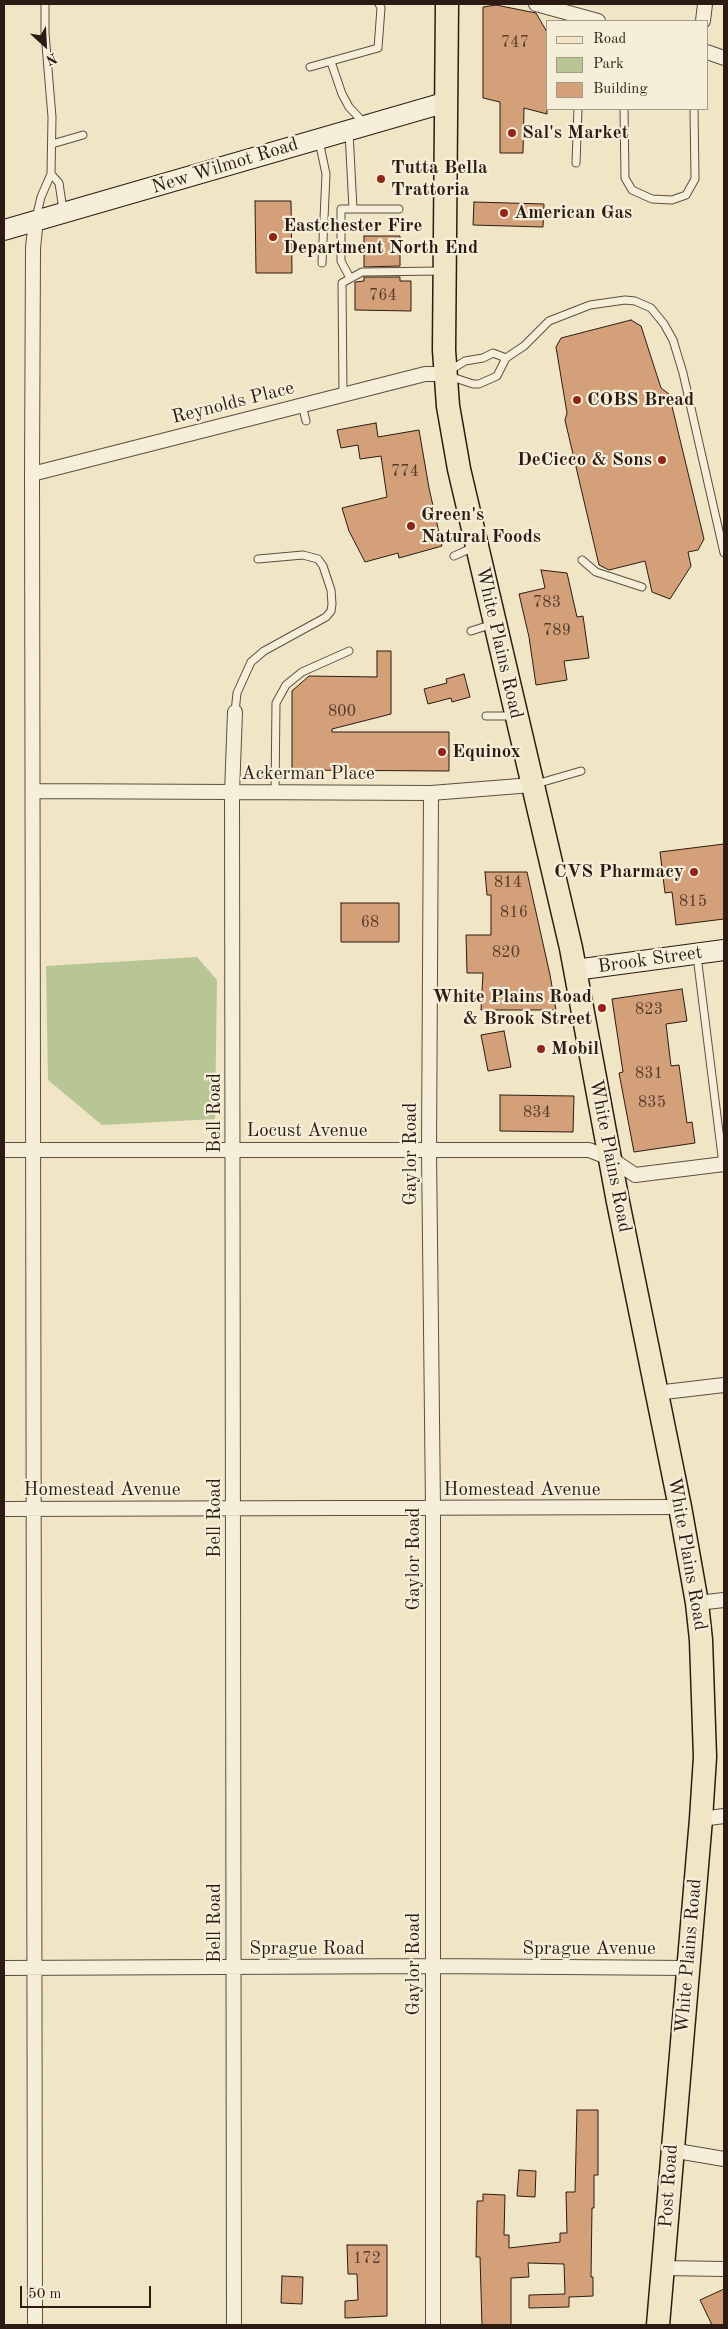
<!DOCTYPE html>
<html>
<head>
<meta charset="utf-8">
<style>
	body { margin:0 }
	#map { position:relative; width:728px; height:2329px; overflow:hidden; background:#f0e6c5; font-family:"Old Standard TT",serif }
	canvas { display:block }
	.frame { position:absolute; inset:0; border:5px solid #2c1b13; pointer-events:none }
	.legend { position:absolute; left:546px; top:20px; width:162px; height:90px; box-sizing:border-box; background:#f5efd9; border:1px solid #a59a8a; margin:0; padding:6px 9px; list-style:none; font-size:15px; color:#2c1b13 }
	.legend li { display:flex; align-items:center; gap:10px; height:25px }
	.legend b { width:25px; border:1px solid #a59a8a }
	.north { position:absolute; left:20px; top:20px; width:50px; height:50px; -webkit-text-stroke:4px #f5efd9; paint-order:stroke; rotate:155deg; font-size:14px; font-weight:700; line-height:20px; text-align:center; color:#2c1b13 }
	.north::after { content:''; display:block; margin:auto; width:18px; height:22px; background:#2c1b13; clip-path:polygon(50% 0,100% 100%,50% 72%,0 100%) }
	.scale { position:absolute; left:20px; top:2286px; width:131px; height:22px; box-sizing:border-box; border:2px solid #2c1b13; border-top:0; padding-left:6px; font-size:15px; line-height:18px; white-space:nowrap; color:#2c1b13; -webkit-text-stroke:4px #f5efd9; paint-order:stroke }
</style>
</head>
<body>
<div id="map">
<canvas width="728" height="2329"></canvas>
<div class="frame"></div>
<ul class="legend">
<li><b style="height:6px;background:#f0e6c5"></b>Road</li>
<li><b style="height:14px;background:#b8c595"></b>Park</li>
<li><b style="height:14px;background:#d3a079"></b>Building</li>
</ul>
<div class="north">N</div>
<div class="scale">50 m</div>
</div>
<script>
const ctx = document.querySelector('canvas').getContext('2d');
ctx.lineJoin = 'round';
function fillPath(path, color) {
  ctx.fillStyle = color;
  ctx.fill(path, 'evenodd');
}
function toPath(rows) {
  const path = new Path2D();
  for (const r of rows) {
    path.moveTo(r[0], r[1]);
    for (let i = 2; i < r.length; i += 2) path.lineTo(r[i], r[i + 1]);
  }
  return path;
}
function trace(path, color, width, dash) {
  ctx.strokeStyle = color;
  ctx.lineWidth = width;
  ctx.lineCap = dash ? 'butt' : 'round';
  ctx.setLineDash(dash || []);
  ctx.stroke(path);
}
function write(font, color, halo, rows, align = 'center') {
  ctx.font = font + ' "Old Standard TT",serif';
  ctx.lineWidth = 4.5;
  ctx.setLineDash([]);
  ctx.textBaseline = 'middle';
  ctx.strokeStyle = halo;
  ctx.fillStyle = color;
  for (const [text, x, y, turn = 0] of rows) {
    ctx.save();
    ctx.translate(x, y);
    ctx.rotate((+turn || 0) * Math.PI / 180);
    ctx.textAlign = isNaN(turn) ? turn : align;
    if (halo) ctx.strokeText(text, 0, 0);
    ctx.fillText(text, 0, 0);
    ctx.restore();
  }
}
fillPath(toPath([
	[197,957,217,980,215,1119,102,1125,48,1080,46,966]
]), '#b8c595');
const building = toPath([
	[496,5,536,13,547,32,547,114,524,108,523,153,500,153,500,102,483,98,483,7,496,5],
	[255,201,291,201,292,273,256,273,255,201],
	[474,202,544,204,543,227,473,225,474,202],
	[364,236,400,236,400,266,364,267,364,236],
	[364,277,400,277,400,281,411,281,411,311,355,310,355,282,364,281,364,277],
	[631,320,641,326,661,388,669,394,704,539,698,550,688,552,691,566,670,599,652,592,645,561,609,570,599,565,565,420,567,413,556,347,561,338,631,320],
	[376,423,378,437,419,430,429,488,442,546,399,558,398,553,365,562,349,531,342,508,387,497,381,456,360,459,358,445,341,448,337,430,376,423],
	[541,570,567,573,577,617,583,616,589,658,564,661,567,680,536,685,529,637,519,594,545,588,541,570],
	[377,651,391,651,391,714,332,729,332,732,449,732,449,771,292,770,292,691,309,676,377,677,377,651],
	[464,674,470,697,452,702,451,698,428,704,424,689,447,683,446,679,464,674],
	[724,844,724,919,676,925,672,892,665,893,660,852,724,844],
	[485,872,527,872,550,975,556,1010,481,1010,483,973,467,973,466,935,491,935,491,895,487,895,485,872],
	[341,903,399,903,399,942,341,942,341,903],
	[682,989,687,1021,666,1024,671,1066,679,1065,687,1123,692,1122,695,1143,634,1152,619,1073,623,1072,612,999,682,989],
	[504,1031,511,1067,488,1071,481,1035,504,1031],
	[500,1095,574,1096,573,1132,500,1131,500,1095],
	[577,2110,598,2110,598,2175,594,2175,594,2208,592,2208,591,2277,593,2277,593,2296,569,2297,569,2307,529,2308,529,2295,565,2294,564,2264,528,2263,529,2277,511,2278,511,2325,482,2325,480,2257,476,2257,477,2201,483,2201,483,2194,505,2195,504,2235,509,2235,509,2248,560,2242,560,2233,567,2233,566,2192,575,2192,577,2110],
	[519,2170,536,2171,535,2197,517,2196,519,2170],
	[347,2245,387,2245,387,2316,345,2318,345,2301,358,2300,357,2274,348,2274,347,2245],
	[282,2276,303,2277,302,2304,281,2303,282,2276],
	[724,2289,724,2325,712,2325,700,2300,724,2289]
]);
fillPath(building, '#d3a079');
trace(building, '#2c1b13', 1);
const lane = toPath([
	[331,62,342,94,349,107,365,124],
	[310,67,378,48,381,8,379,4],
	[624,109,625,178,632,190,652,199,672,200,686,195,695,179,694,109],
	[349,132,353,209],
	[319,141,326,174,322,263],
	[52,144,83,135],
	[576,163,578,109],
	[51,174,59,183,63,210],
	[36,218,41,197,51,174,52,117,45,33,45,4],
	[350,278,341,261,341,209,399,209],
	[449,371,465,361,483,358,493,353,506,358],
	[449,376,473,384,479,384,497,376,506,358,524,346,549,321,590,305,625,300,635,301,651,308,664,324,673,340,683,373,724,553],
	[343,394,342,283,362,272,441,271],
	[302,405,306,421],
	[454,556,474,547],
	[582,560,596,572,642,587],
	[471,631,493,624],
	[235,712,237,693,251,662,264,651,326,617,331,611,332,604,331,590,323,566,318,559,303,555,258,559],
	[486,716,513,716],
	[536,784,581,771],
	[275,793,276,703,286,685,302,672,349,651],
	[697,956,723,1164]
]);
const street = toPath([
	[536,4,598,21],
	[703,21,705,4],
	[707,52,724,58],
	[32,474,425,374,444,374],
	[33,791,431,793,532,785],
	[431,793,429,1150,433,1508,433,2325],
	[4,1150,589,1150,610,1158,635,1175,724,1164],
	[656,1393,724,1385],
	[4,1509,680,1507],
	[697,1603,724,1600],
	[701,1819,724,1816],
	[4,1968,433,1966,687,1968],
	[671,2150,724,2159],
	[663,2268,724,2269],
	[35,2325,32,474,33,248,36,219],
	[234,2325,232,793,235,712]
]);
const secondary = toPath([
	[4,230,447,102],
	[575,970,724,950]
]);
const primary = toPath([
	[447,4,444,350,448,406,459,469,571,948,618,1202,680,1507,697,1603,701,1640,705,1757,701,1819,658,2325]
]);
trace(lane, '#5d4e40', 9);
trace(street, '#5d4e40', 16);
trace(secondary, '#2c1b13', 22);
trace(primary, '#2c1b13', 25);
trace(lane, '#f5efd9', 7);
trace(street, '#f5efd9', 14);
trace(secondary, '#f5efd9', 20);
trace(primary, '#f0e6c5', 22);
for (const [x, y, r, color] of [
	[512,133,5,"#8f2418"],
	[381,179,5,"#8f2418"],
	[504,213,5,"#8f2418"],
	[273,237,5,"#8f2418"],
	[577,400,5,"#8f2418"],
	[662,460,5,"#8f2418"],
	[411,526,5,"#8f2418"],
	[442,752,5,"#8f2418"],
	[694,872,5,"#8f2418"],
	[602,1008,5,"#8f2418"],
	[541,1049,5,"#8f2418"]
]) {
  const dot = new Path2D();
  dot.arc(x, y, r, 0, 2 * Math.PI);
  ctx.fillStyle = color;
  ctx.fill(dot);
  trace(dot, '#f5efd9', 2);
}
write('16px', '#563c2c', null, [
	["747",515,43],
	["764",383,296],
	["774",405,472],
	["783",547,603],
	["789",557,631],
	["800",342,712],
	["814",508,883],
	["815",693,902],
	["816",514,913],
	["68",370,923],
	["820",506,953],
	["823",649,1010],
	["831",649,1074],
	["835",652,1103],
	["834",537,1113],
	["172",367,2259]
]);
write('bold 19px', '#2c1b13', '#f5efd9', [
	["Sal's Market",522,133],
	["Tutta Bella",391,168],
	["Trattoria",391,190],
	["American Gas",514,213],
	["Eastchester Fire",283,226],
	["Department North End",283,248],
	["COBS Bread",587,400],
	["DeCicco & Sons",652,460,"right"],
	["Green's",421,515],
	["Natural Foods",421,537],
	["Equinox",452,752],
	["CVS Pharmacy",684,872,"right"],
	["White Plains Road",592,997,"right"],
	["& Brook Street",592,1019,"right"],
	["Mobil",551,1049]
], 'left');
write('19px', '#2c1b13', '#f5efd9', [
	["New Wilmot Road",225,166,-17],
	["Reynolds Place",233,403,-14],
	["White Plains Road",499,643,77],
	["Ackerman Place",308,774],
	["Brook Street",650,960,-8],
	["Bell Road",215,1113,-90],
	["Locust Avenue",307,1131],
	["Gaylor Road",411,1154,-90],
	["White Plains Road",610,1156,79],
	["Homestead Avenue",102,1490],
	["Homestead Avenue",522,1490],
	["Bell Road",215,1518,-90],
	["White Plains Road",687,1554,80],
	["Gaylor Road",414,1559,-90],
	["Bell Road",215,1923,-90],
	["Sprague Road",307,1949],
	["Sprague Avenue",589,1949],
	["White Plains Road",689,1956,-85],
	["Gaylor Road",414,1964,-90],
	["Post Road",669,2186,-86]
]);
</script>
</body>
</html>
